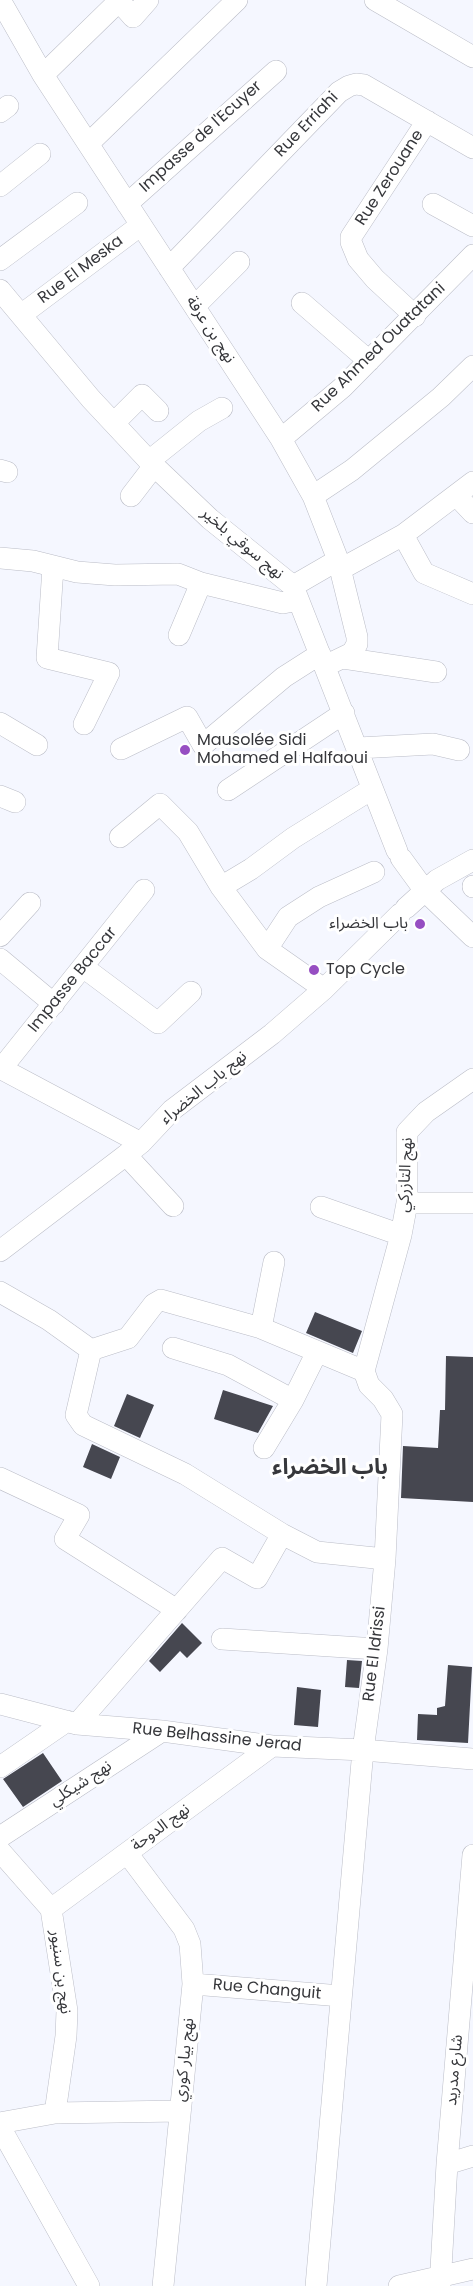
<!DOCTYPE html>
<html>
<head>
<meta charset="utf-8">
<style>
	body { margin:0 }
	canvas { display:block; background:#f5f7ff }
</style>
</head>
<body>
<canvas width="473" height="2286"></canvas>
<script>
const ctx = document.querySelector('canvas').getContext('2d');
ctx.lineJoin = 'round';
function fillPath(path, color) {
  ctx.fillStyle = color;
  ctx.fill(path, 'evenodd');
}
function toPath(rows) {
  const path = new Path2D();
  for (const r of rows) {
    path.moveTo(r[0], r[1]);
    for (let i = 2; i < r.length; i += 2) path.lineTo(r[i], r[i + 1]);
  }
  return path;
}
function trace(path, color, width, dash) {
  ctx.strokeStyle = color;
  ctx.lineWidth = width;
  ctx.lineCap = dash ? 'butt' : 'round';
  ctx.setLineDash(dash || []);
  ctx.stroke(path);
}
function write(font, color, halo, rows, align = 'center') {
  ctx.font = font + ' Poppins,"Noto Sans Arabic",sans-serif';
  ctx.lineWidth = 6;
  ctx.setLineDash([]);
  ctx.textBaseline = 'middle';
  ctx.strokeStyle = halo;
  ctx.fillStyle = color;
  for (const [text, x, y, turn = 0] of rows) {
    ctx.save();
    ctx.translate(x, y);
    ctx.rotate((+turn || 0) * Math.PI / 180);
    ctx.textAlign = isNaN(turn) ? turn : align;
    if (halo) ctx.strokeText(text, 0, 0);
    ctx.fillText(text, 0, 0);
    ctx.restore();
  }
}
fillPath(toPath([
	[315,1312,362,1331,353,1353,306,1333],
	[446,1356,473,1357,473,1502,401,1498,403,1446,438,1448,440,1410,445,1410],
	[223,1390,273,1406,258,1433,214,1419],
	[127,1394,154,1405,140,1438,114,1426],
	[92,1444,120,1457,111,1479,83,1467],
	[182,1623,202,1643,187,1658,180,1651,160,1672,149,1661],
	[347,1660,362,1661,359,1688,345,1687],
	[448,1665,472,1667,468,1743,417,1740,418,1714,437,1715,437,1708,445,1706],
	[297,1687,321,1690,318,1727,294,1725],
	[43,1753,62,1781,23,1807,3,1779]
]), '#464750');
const minor = toPath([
	[0,0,43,75,281,439,313,496,338,560,357,637,357,644,352,653,325,666],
	[375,0,473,57],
	[43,75,119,1,133,17,148,0],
	[0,112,8,106],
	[88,144,237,0],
	[0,186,40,154],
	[127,204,276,71],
	[433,204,473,226],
	[0,260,77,203],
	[169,268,339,92,349,86,356,84,364,85,473,148],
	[0,290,91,399,149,461,210,519,293,586,397,851],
	[302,303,369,361],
	[195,306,239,262],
	[21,315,141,225],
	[415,316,375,279,358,259,351,242,351,237,427,121],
	[114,423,142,395,158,411],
	[281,439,343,387,473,255],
	[149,461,199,421,222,408],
	[0,470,7,472],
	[456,495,473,513],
	[131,496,154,466],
	[313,496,352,470,441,397,473,366],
	[403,535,424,573,473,594],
	[0,558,33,561,77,572,115,575,178,574,201,583,283,603,298,600],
	[53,567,47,658,109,673,84,724],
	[341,569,403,535,473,482],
	[293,586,338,560],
	[179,635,201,583],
	[343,658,436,672],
	[0,723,37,745],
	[358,748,433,744,459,750],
	[121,749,187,717,203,745,284,677,320,654],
	[228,790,344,713],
	[0,796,15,802],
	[120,837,160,804,188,832,221,887,267,949,324,989],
	[401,858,425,891,473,937],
	[473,886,473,887],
	[221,887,251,869,293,838,372,789],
	[406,908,437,880,473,860],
	[0,936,30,903],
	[267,949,288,917,319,897,374,872],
	[0,959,54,1004],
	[83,967,158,1023,191,992],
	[0,1068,141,1143],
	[1,1069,144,890],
	[126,1155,173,1206],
	[407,1203,473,1203],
	[321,1207,401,1235],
	[0,1251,126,1155,141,1143,172,1110,272,1034,324,989,400,914],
	[0,1292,49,1320,91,1350,76,1415,83,1425,185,1474,282,1534],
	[261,1328,274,1262],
	[173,1348,228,1365,293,1400],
	[91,1350,128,1338,154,1304,161,1300,261,1328,364,1371],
	[264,1448,293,1400,317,1352],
	[0,1478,79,1515,65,1539,177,1610],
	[222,1639,377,1649],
	[0,1704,77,1724,162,1731,272,1746,363,1750,473,1759],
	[77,1724,222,1558,257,1578,282,1534,317,1552,385,1559],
	[0,1767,67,1721],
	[0,1837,162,1731],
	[0,1851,51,1909,67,2011,66,2036,55,2113],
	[127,1853,184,1929,190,1944,193,1984,163,2286],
	[51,1909,272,1746],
	[193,1984,341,1996],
	[0,2123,55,2113,180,2111],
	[0,2127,89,2286],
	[447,2164,473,2156],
	[316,2286,363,1750,377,1649,385,1559,392,1414,383,1399,369,1385,364,1371,401,1235,407,1203,407,1132,426,1112,473,1079],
	[399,2286,473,2269],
	[440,2286,447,2164,473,1855]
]);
trace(minor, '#bbbdc7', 22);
trace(minor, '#fff', 21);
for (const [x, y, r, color] of [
	[185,750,6,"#964ec2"],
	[420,924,6,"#964ec2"],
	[314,970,6,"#964ec2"]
]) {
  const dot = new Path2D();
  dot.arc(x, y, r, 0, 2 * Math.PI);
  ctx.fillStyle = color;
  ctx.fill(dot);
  trace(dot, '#fff', 2);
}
write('16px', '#36373b', '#fff', [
	["Rue Erriahi",307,125,-46],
	["Impasse de l'Ecuyer",201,137,-42],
	["Rue Zerouane",390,178,-57],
	["Rue El Meska",81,270,-37],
	["نهج بن عرفة",210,330,57],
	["Rue Ahmed Ouatatani",379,348,-44],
	["نهج سوقي بلخير",242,544,40],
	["Impasse Baccar",73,980,-51],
	["نهج باب الخضراء",204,1088,-39],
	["نهج التازركي",406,1175,-87],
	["Rue El Idrissi",375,1654,-83],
	["Rue Belhassine Jerad",217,1738,6],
	["نهج شيكلي",81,1784,-33],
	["نهج الدوحة",161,1828,-36],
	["نهج بن سنيور",60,1972,83],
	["Rue Changuit",267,1990,5],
	["نهج بيار كوري",185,2060,-84],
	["شارع مدريد",455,2070,-85]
]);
write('16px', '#36373b', '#fff', [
	["Mausolée Sidi",197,741],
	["Mohamed el Halfaoui",197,759],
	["باب الخضراء",408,924,"right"],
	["Top Cycle",326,970]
], 'left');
write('bold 22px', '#36373b', '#fff', [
	["باب الخضراء",330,1468]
]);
</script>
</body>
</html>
